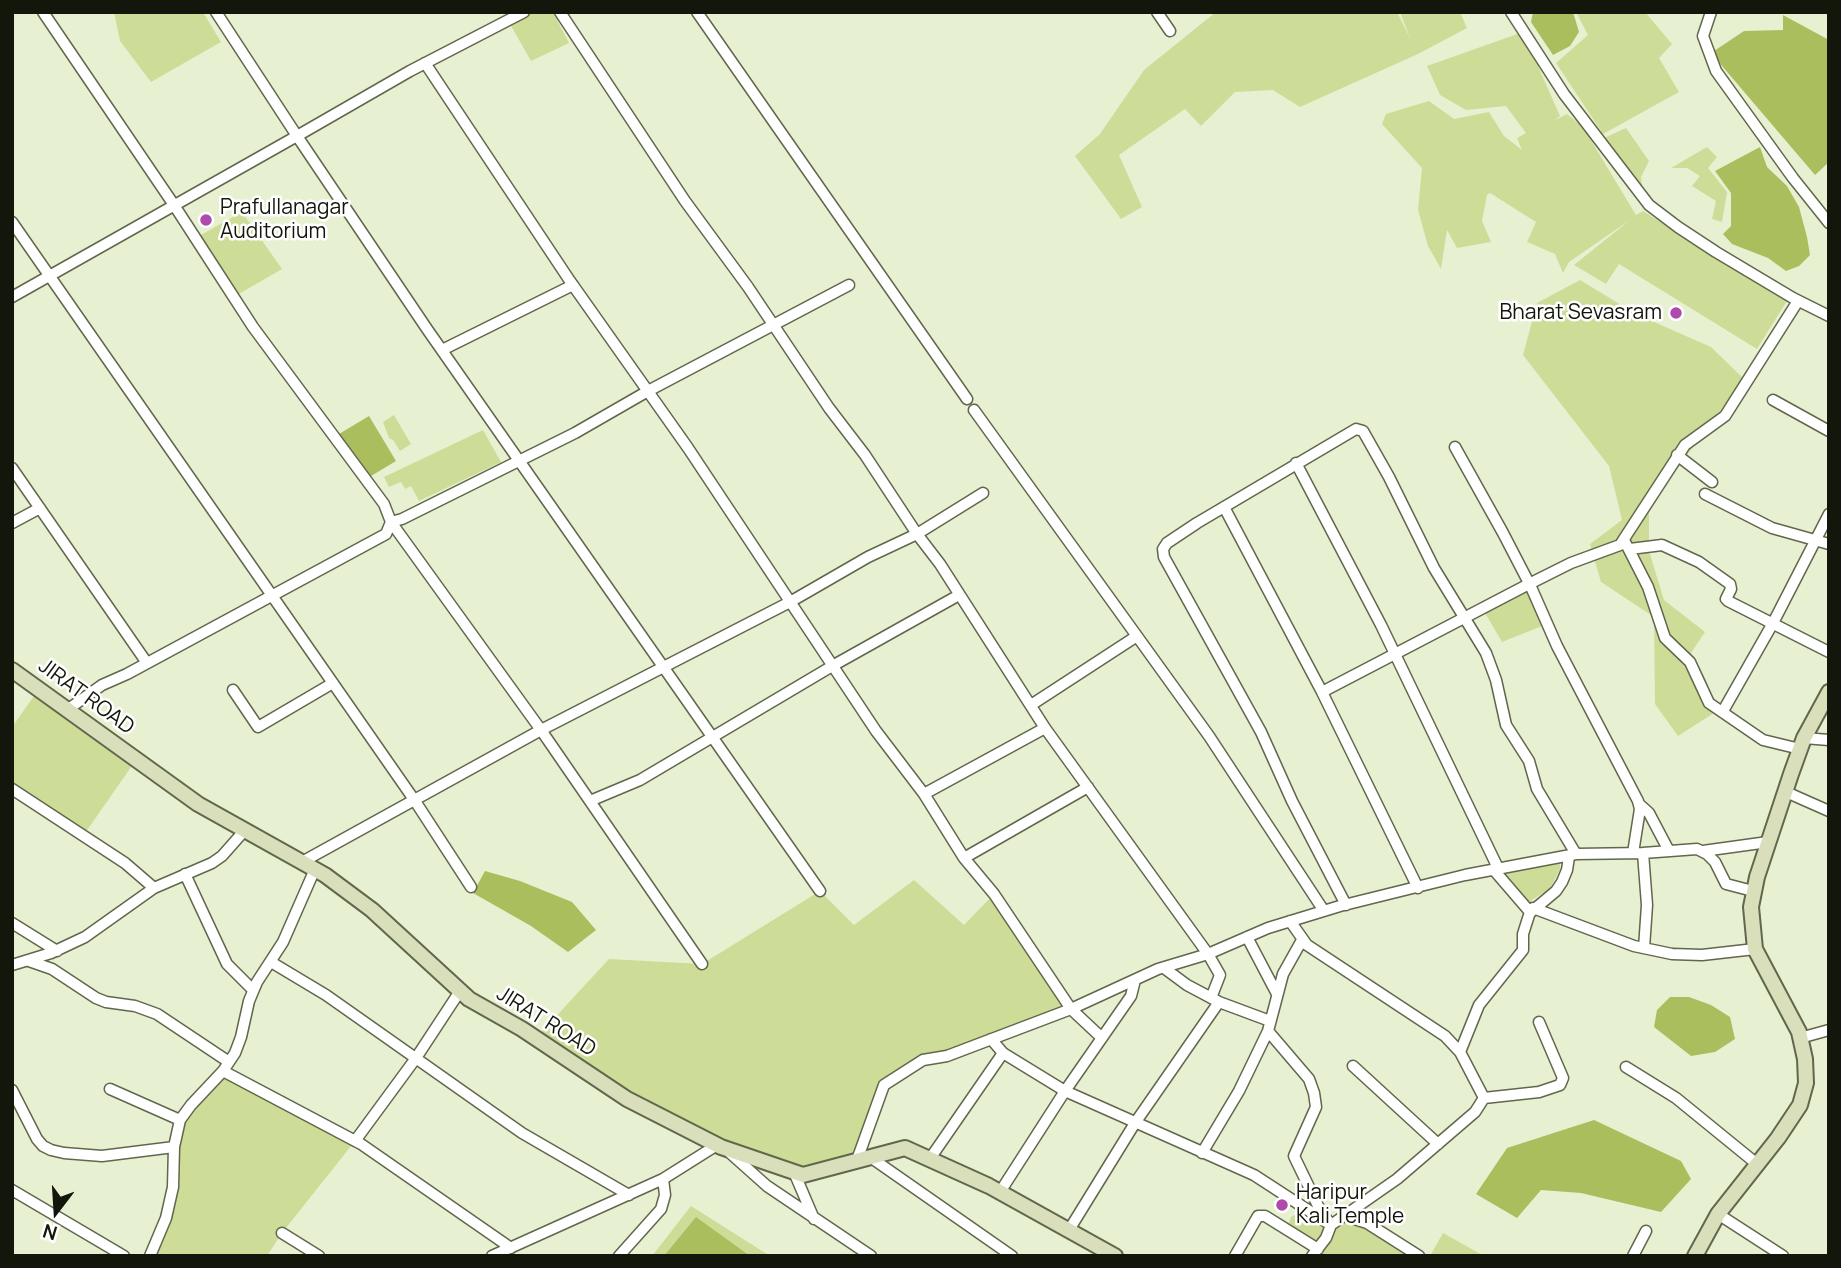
<!DOCTYPE html>
<html>
<head>
<meta charset="utf-8">
<style>
	body { margin:0 }
	#map { position:relative; width:1841px; height:1268px; overflow:hidden; background:#e8f0d2; font-family:Manrope,sans-serif }
	canvas { display:block }
	.frame { position:absolute; inset:0; border:14px solid #13160b; pointer-events:none }
	.north { position:absolute; left:21px; top:1177px; width:70px; height:70px; -webkit-text-stroke:5px #fff; paint-order:stroke; rotate:197deg; font-size:19px; font-weight:700; line-height:28px; text-align:center; color:#13160b }
	.north::after { content:''; display:block; margin:auto; width:24px; height:32px; background:#13160b; clip-path:polygon(50% 0,100% 100%,50% 72%,0 100%) }
</style>
</head>
<body>
<div id="map">
<canvas width="1841" height="1268"></canvas>
<div class="frame"></div>
<div class="north">N</div>
</div>
<script>
const ctx = document.querySelector('canvas').getContext('2d');
ctx.lineJoin = 'round';
function fillPath(path, color) {
  ctx.fillStyle = color;
  ctx.fill(path, 'evenodd');
}
function toPath(rows) {
  const path = new Path2D();
  for (const r of rows) {
    path.moveTo(r[0], r[1]);
    for (let i = 2; i < r.length; i += 2) path.lineTo(r[i], r[i + 1]);
  }
  return path;
}
function trace(path, color, width, dash) {
  ctx.strokeStyle = color;
  ctx.lineWidth = width;
  ctx.lineCap = dash ? 'butt' : 'round';
  ctx.setLineDash(dash || []);
  ctx.stroke(path);
}
function write(font, color, halo, rows, align = 'center') {
  ctx.font = font + ' Manrope,sans-serif';
  ctx.lineWidth = 5;
  ctx.setLineDash([]);
  ctx.textBaseline = 'middle';
  ctx.strokeStyle = halo;
  ctx.fillStyle = color;
  for (const [text, x, y, turn = 0] of rows) {
    ctx.save();
    ctx.translate(x, y);
    ctx.rotate((+turn || 0) * Math.PI / 180);
    ctx.textAlign = isNaN(turn) ? turn : align;
    if (halo) ctx.strokeText(text, 0, 0);
    ctx.fillText(text, 0, 0);
    ctx.restore();
  }
}
fillPath(toPath([
	[114,12,203,12,221,42,151,82,120,41],
	[534,12,553,12,569,43,531,61,510,24],
	[1216,12,1397,12,1410,38,1400,12,1460,12,1467,28,1418,54,1300,107,1273,90,1235,92,1201,126,1185,109,1119,155,1142,207,1121,219,1075,156,1100,134,1144,70],
	[1576,12,1645,12,1672,44,1659,58,1679,92,1603,134,1556,63,1588,35],
	[1523,32,1560,116,1555,120,1567,114,1583,127,1636,215,1643,211,1787,301,1757,349,1619,264,1606,284,1574,265,1630,220,1569,262,1563,273,1555,254,1527,242,1536,222,1490,193,1487,195,1482,221,1491,242,1457,248,1447,230,1441,269,1428,246,1418,210,1422,168,1382,124,1386,114,1429,101,1454,119,1489,112,1504,136,1522,150,1517,138,1526,133,1506,106,1466,110,1440,95,1427,66],
	[1626,128,1649,161,1641,177,1643,190,1604,138],
	[1707,147,1717,157,1708,168,1727,192,1722,222,1712,219,1716,201,1692,186,1700,176,1687,168,1671,168],
	[242,212,282,269,237,295,199,236],
	[1580,280,1636,314,1711,347,1744,379,1649,506,1649,551,1664,600,1705,632,1691,653,1706,680,1714,713,1678,736,1655,704,1654,617,1601,582,1590,544,1622,520,1609,466,1523,355,1537,303],
	[394,415,411,444,400,451,393,440,389,438,383,422],
	[483,430,501,462,419,501,411,486,405,489,401,482,389,487,384,477],
	[1529,584,1547,624,1502,642,1482,608],
	[39,689,136,760,83,836,12,789,12,727],
	[1560,858,1560,869,1550,889,1533,899,1526,908,1496,870],
	[914,880,964,925,994,894,1071,1009,923,1060,884,1085,857,1160,803,1175,726,1149,536,1038,609,959,702,964,820,891,854,925],
	[223,1071,355,1141,282,1233,267,1256,150,1256,166,1218,180,1120],
	[691,1206,770,1256,652,1256],
	[1306,1209,1331,1225,1345,1216,1419,1256,1312,1256,1318,1249,1287,1229,1291,1217],
	[1443,1233,1484,1256,1430,1256]
]), '#cddd97');
fillPath(toPath([
	[1533,12,1573,12,1579,32,1570,46,1553,55,1531,22],
	[1783,15,1829,40,1829,162,1815,175,1711,53,1744,31,1783,30],
	[1760,147,1767,167,1787,186,1799,207,1807,237,1810,255,1799,266,1786,271,1768,258,1732,244,1723,234,1731,226,1731,193,1715,171],
	[369,416,396,461,366,479,339,434],
	[485,871,520,881,572,902,596,930,568,952,531,926,473,893],
	[1670,997,1689,997,1711,1005,1730,1017,1735,1039,1715,1052,1691,1056,1654,1027,1657,1010],
	[1594,1120,1681,1161,1691,1179,1661,1212,1581,1193,1541,1190,1517,1218,1476,1194,1507,1148],
	[696,1217,750,1256,664,1256]
]), '#aabe5e');
const minor = toPath([
	[43,12,174,205,253,327,384,504,391,522,386,534,127,674,102,685,67,710],
	[216,12,297,136,410,71,524,12],
	[560,12,685,201,748,287,829,408,865,455,917,534,940,564,1045,728,1208,954,1220,975,1211,998],
	[697,12,967,399],
	[1157,12,1170,31],
	[1511,12,1564,94,1649,205,1678,227,1716,252,1793,298,1829,316],
	[1711,12,1703,36,1716,71,1793,178,1829,223],
	[425,63,570,281,688,448,876,731,924,794,964,858,994,894,1071,1009,1102,1038],
	[12,222,415,801,471,887],
	[12,297,297,136,427,329,820,891],
	[442,350,573,285],
	[1773,400,1829,431],
	[974,410,1209,736,1324,911],
	[1455,447,1503,533,1531,587,1557,646,1638,801,1640,809,1633,853],
	[1677,455,1712,482],
	[1296,463,1381,625,1498,868],
	[12,468,147,663],
	[1705,494,1772,528,1829,544],
	[1224,507,1322,692,1418,888],
	[12,523,40,508],
	[1624,540,1648,587,1665,638,1690,662,1709,703,1763,740,1800,749],
	[1630,549,1662,545,1699,562,1730,584,1731,589,1726,599,1728,601,1829,652],
	[233,690,258,727,333,683],
	[1322,692,1529,584,1571,563,1620,545,1685,445,1725,416,1798,301],
	[1031,705,1137,636],
	[1723,711,1773,623,1829,514],
	[1804,738,1829,740],
	[12,789,125,863,154,888],
	[1786,792,1829,811],
	[924,794,1045,728],
	[590,801,640,780,834,665,959,595],
	[1639,804,1649,813,1669,851],
	[1703,851,1768,842],
	[1643,853,1647,905,1644,948],
	[964,858,1088,787],
	[302,862,541,730,790,602,868,557,917,534,983,493],
	[185,874,227,964,253,990],
	[1346,905,1292,801,1261,732,1164,557,1163,549,1167,543,1197,523,1356,429,1363,431,1389,477,1434,568,1486,653,1496,680,1506,725,1529,761,1537,789,1576,854],
	[1533,908,1634,946,1672,954,1702,955,1755,949],
	[1531,912,1556,891,1562,882,1567,870,1569,857],
	[12,923,57,951],
	[1247,937,1277,994],
	[1302,940,1283,974,1268,1031,1309,1079,1314,1093,1316,1107,1294,1156,1320,1210,1331,1225,1326,1238,1312,1256],
	[29,961,52,969,96,998,106,1002,135,1006,157,1014,229,1062],
	[271,962,326,995,522,1133,629,1195],
	[702,964,541,730,391,522,402,519,575,433,648,391,849,285],
	[12,965,51,953,85,937,154,888,212,863,222,856,245,830],
	[1164,968,1187,985,1219,1002,1270,1021],
	[1800,1038,1829,1030],
	[991,1039,1003,1053,1065,1091,1254,1175,1331,1225,1397,1179,1475,1112,1484,1098,1460,1052,1445,1036,1307,945,1290,921],
	[1460,1052,1479,1005,1523,950,1523,934,1530,912,1493,869],
	[1353,1066,1438,1144],
	[1626,1067,1676,1098,1757,1164],
	[223,1071,361,1144,511,1248],
	[110,1089,180,1120],
	[12,1090,37,1139,43,1146,51,1150,64,1153,102,1156,174,1147],
	[1484,1098,1539,1092,1560,1085,1563,1078,1539,1022],
	[355,1141,416,1058,460,991],
	[730,1153,767,1186,871,1256],
	[1202,1153,1239,1091,1268,1031],
	[870,1157,1012,1256],
	[857,1160,884,1085,923,1060,947,1056,1071,1009,1158,969,1208,954,1268,928,1340,906,1465,875,1576,854,1643,853,1697,849,1707,854,1715,862,1726,884,1753,891],
	[929,1160,1003,1053],
	[794,1172,814,1219],
	[12,1190,124,1256],
	[1000,1192,1065,1091,1131,996,1135,980],
	[1718,1214,1783,1256],
	[1345,1216,1367,1223,1419,1256],
	[1069,1230,1135,1123,1219,1002],
	[282,1233,319,1256],
	[150,1256,166,1218,173,1187,174,1147,180,1120,191,1105,223,1071,235,1053,241,1037,249,1001,257,982,283,942,315,869],
	[492,1256,663,1179,717,1145],
	[619,1256,661,1209,665,1195,663,1179],
	[1235,1256,1258,1216,1265,1216,1318,1249],
	[1633,1256,1646,1231]
]);
const secondary = toPath([
	[12,670,198,804,325,875,372,910,469,999,522,1029,627,1099,721,1147,803,1175,905,1148,989,1186,1115,1256],
	[1695,1256,1718,1214,1778,1138,1800,1105,1806,1083,1805,1059,1799,1032,1755,949,1751,907,1757,877,1791,774,1804,738,1829,692]
]);
trace(minor, '#60674c', 13);
trace(secondary, '#60674c', 18);
trace(minor, '#fff', 10);
trace(secondary, '#d9dfbb', 14);
for (const [x, y, r, color] of [
	[206,220,7,"#b049ac"],
	[1676,313,7,"#b049ac"],
	[1282,1205,7,"#b049ac"]
]) {
  const dot = new Path2D();
  dot.arc(x, y, r, 0, 2 * Math.PI);
  ctx.fillStyle = color;
  ctx.fill(dot);
  trace(dot, '#fff', 2.5);
}
write('21px', '#13160b', '#fff', [
	["Prafullanagar",220,208],
	["Auditorium",220,232],
	["Bharat Sevasram",1662,313,"right"],
	["Haripur",1296,1193],
	["Kali Temple",1296,1217]
], 'left');
write('21px', '#13160b', '#fff', [
	["JIRAT ROAD",86,697,36],
	["JIRAT ROAD",546,1022,32]
]);
</script>
</body>
</html>
